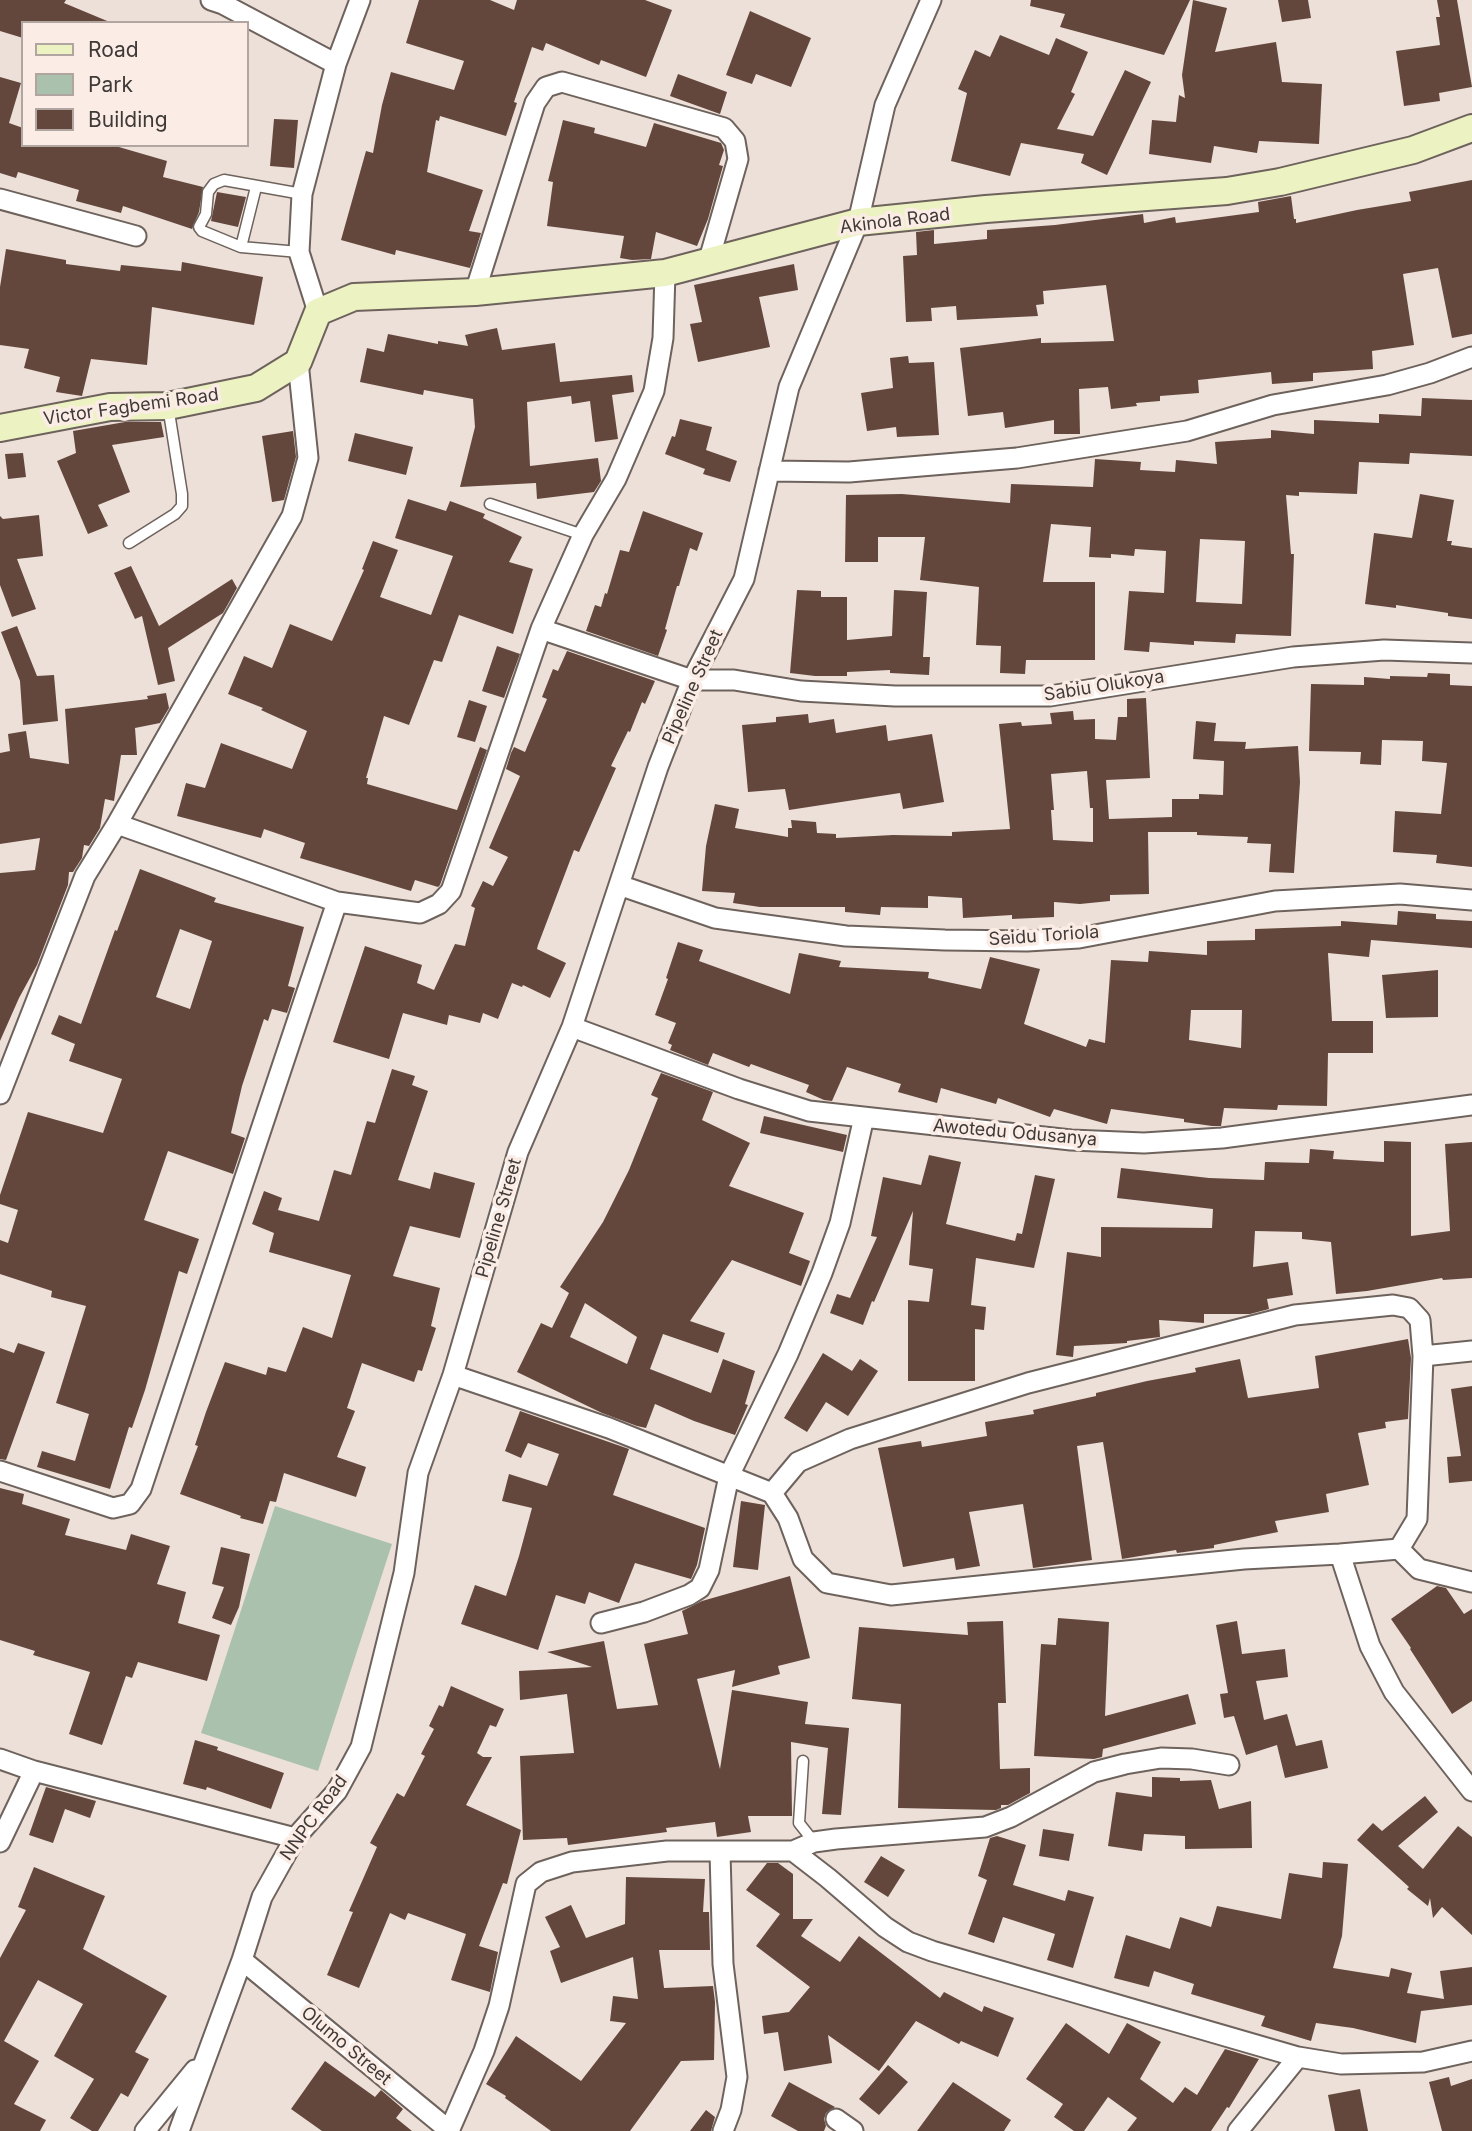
<!DOCTYPE html>
<html>
<head>
<meta charset="utf-8">
<style>
	body { margin:0 }
	#map { position:relative; width:1472px; height:2131px; overflow:hidden; background:#ede0d9; font-family:Inter,sans-serif }
	canvas { display:block }
	.legend { position:absolute; left:21px; top:21px; width:228px; height:126px; box-sizing:border-box; background:#fbede6; border:2px solid #b0a5a0; margin:0; padding:9px 12px; list-style:none; font-size:21px; color:#3f3a37 }
	.legend li { display:flex; align-items:center; gap:14px; height:35px }
	.legend b { width:35px; border:2px solid #b0a5a0 }
</style>
</head>
<body>
<div id="map">
<canvas width="1472" height="2131"></canvas>
<ul class="legend">
<li><b style="height:9px;background:#ecf2c2"></b>Road</li>
<li><b style="height:19px;background:#aac1ae"></b>Park</li>
<li><b style="height:19px;background:#63473c"></b>Building</li>
</ul>
</div>
<script>
const ctx = document.querySelector('canvas').getContext('2d');
ctx.lineJoin = 'round';
function fillPath(path, color) {
  ctx.fillStyle = color;
  ctx.fill(path, 'evenodd');
}
function toPath(rows) {
  const path = new Path2D();
  for (const r of rows) {
    path.moveTo(r[0], r[1]);
    for (let i = 2; i < r.length; i += 2) path.lineTo(r[i], r[i + 1]);
  }
  return path;
}
function trace(path, color, width, dash) {
  ctx.strokeStyle = color;
  ctx.lineWidth = width;
  ctx.lineCap = dash ? 'butt' : 'round';
  ctx.setLineDash(dash || []);
  ctx.stroke(path);
}
function write(font, color, halo, rows, align = 'center') {
  ctx.font = font + ' Inter,sans-serif';
  ctx.lineWidth = 7;
  ctx.setLineDash([]);
  ctx.textBaseline = 'middle';
  ctx.strokeStyle = halo;
  ctx.fillStyle = color;
  for (const [text, x, y, turn = 0] of rows) {
    ctx.save();
    ctx.translate(x, y);
    ctx.rotate((+turn || 0) * Math.PI / 180);
    ctx.textAlign = isNaN(turn) ? turn : align;
    if (halo) ctx.strokeText(text, 0, 0);
    ctx.fillText(text, 0, 0);
    ctx.restore();
  }
}
fillPath(toPath([
	[275,1506,392,1544,318,1771,201,1733]
]), '#aac1ae');
fillPath(toPath([
	[0,0,66,0,64,3,112,23,23,23,23,38,0,31],
	[419,0,490,0,514,10,517,0,645,0,672,10,646,77,601,60,599,65,546,43,543,51,532,47,514,102,517,103,506,136,440,116,439,121,436,120,427,172,483,190,469,231,481,233,470,268,396,250,395,255,341,240,366,151,373,153,382,105,391,72,454,90,464,61,406,43],
	[1031,0,1190,0,1164,55,1060,27,1065,14,1030,6],
	[1193,0,1227,8,1215,52,1276,42,1282,82,1322,84,1319,144,1259,141,1257,153,1214,146,1211,163,1149,154,1152,120,1176,122,1179,95,1185,98,1182,75],
	[1278,0,1308,0,1311,18,1282,22],
	[1437,0,1457,0,1472,87,1439,93,1440,101,1404,106,1396,51,1440,45,1436,17,1440,17],
	[750,11,811,38,791,87,756,74,752,84,726,75],
	[1000,35,1049,55,1056,38,1088,52,1071,92,1075,94,1057,129,1093,136,1125,70,1151,82,1107,175,1081,163,1084,154,1021,143,1010,176,951,161,967,93,958,89,975,50,990,57],
	[678,74,727,92,720,114,670,96],
	[0,77,21,83,9,123,23,128,23,145,112,145,167,161,163,177,203,187,199,212,192,229,123,206,121,213,76,201,79,190,18,172,16,178,0,173],
	[274,119,298,120,294,168,270,166],
	[563,120,595,128,594,133,646,147,654,123,721,143,724,150,719,165,723,166,708,219,697,246,656,232,651,259,632,260,620,258,624,236,547,226,553,182,548,181],
	[1472,180,1472,334,1452,338,1438,268,1403,274,1414,345,1372,351,1373,369,1313,373,1313,381,1272,384,1271,372,1198,380,1199,393,1160,396,1160,401,1136,403,1137,406,1111,409,1108,387,1079,389,1080,434,1054,434,1054,420,1005,428,1003,412,968,416,960,348,1041,338,1041,343,1114,341,1106,285,1043,291,1044,304,1036,305,1038,316,957,320,956,306,931,308,932,321,906,322,903,256,917,255,916,232,934,230,934,244,987,239,987,230,1055,225,1143,214,1144,223,1175,217,1176,223,1259,212,1258,202,1291,196,1294,219,1296,219,1296,223,1357,210,1411,201,1409,192],
	[217,192,246,197,238,227,211,221],
	[6,249,66,260,66,264,120,271,121,265,181,271,182,262,263,277,254,325,152,307,147,365,91,359,82,396,56,392,60,377,24,368,29,349,0,345,0,287],
	[794,264,798,290,759,297,770,347,698,362,690,324,702,322,694,285],
	[497,328,502,350,555,343,560,382,632,375,634,392,612,395,618,439,595,442,590,401,572,404,571,396,527,402,530,466,598,458,601,481,594,492,537,499,536,483,460,487,475,427,473,399,424,390,423,395,360,382,367,348,384,352,388,334,438,344,438,341,468,346,465,335],
	[908,356,909,363,934,362,939,435,897,437,896,427,867,431,861,393,893,388,890,358],
	[1422,398,1472,400,1472,456,1410,453,1409,464,1359,462,1357,494,1299,492,1299,496,1286,495,1291,554,1294,554,1291,636,1236,634,1235,643,1194,641,1194,645,1150,642,1149,652,1124,650,1129,591,1164,593,1166,551,1135,549,1134,556,1111,554,1111,558,1089,557,1091,527,1051,524,1043,582,1095,582,1095,660,1026,660,1025,674,1000,673,1001,646,976,645,979,587,920,580,925,537,878,537,878,562,845,562,846,495,902,494,1010,503,1011,484,1093,487,1095,459,1141,462,1140,470,1175,472,1176,460,1217,464,1215,442,1271,438,1271,430,1314,434,1314,420,1379,423,1379,414,1421,416],
	[1200,539,1245,541,1242,604,1196,602],
	[680,419,712,427,706,450,737,461,730,482,703,474,705,469,665,454,672,436,675,437],
	[125,422,161,422,164,437,112,445,130,492,98,505,108,526,88,534,57,461,76,453,73,431],
	[293,431,296,457,284,500,272,502,262,436],
	[355,433,413,447,406,475,348,461],
	[23,453,26,477,8,479,5,454],
	[1420,494,1454,500,1447,541,1452,541,1451,545,1472,548,1472,619,1448,616,1448,613,1396,605,1396,608,1365,604,1374,533,1412,538],
	[408,499,446,511,450,501,485,514,483,518,522,537,509,562,533,569,513,634,459,615,442,662,434,660,409,725,384,716,366,778,368,778,367,784,457,810,480,747,487,750,440,885,438,887,415,880,411,891,300,858,305,843,264,829,261,838,177,816,186,783,205,788,221,743,292,769,307,731,261,710,263,708,228,694,244,656,272,668,290,624,332,641,364,570,362,569,373,541,398,550,380,597,431,615,453,556,395,538],
	[643,511,703,533,697,551,690,548,679,586,677,586,665,629,667,630,658,656,586,631,595,605,601,607,605,593,607,594,620,550,629,552],
	[39,515,43,556,17,559,36,609,12,617,0,585,0,516,3,519],
	[131,566,159,626,232,579,237,588,223,613,168,648,175,681,158,685,142,616,135,619,114,573],
	[797,590,821,591,821,597,847,597,847,640,892,636,894,590,927,592,923,657,930,657,929,675,890,673,890,670,847,672,847,676,815,676,790,673],
	[17,626,37,676,54,675,58,721,23,725,20,681,1,632],
	[497,646,520,654,504,698,482,691],
	[567,651,655,681,645,704,642,702,630,732,628,731,611,766,616,768,579,852,574,850,538,945,537,949,566,963,550,998,523,985,522,987,512,983,498,1019,483,1013,480,1023,449,1015,447,1025,403,1013,389,1059,333,1042,365,946,422,965,417,983,434,990,455,944,465,946,475,908,471,906,483,881,493,886,508,857,489,848,520,776,506,769,511,753,514,747,525,752,547,699,542,697,553,669,558,671],
	[1428,673,1450,674,1450,685,1472,686,1472,867,1436,863,1437,855,1393,852,1395,811,1441,814,1447,763,1422,761,1423,741,1382,740,1381,765,1360,764,1361,752,1309,751,1311,684,1364,685,1364,677,1390,679,1390,676,1427,677],
	[166,693,169,708,160,723,135,728,137,755,121,755,114,801,105,799,100,828,89,846,84,845,82,858,73,872,69,872,68,885,37,965,19,998,0,1041,0,873,35,870,40,838,0,844,0,753,10,751,8,734,26,731,30,758,69,764,65,709,148,699,147,696],
	[1146,698,1150,778,1106,780,1109,819,1172,817,1172,799,1199,799,1199,794,1223,795,1224,761,1193,759,1196,721,1216,723,1214,741,1246,742,1245,749,1298,746,1300,782,1294,873,1269,872,1271,844,1247,843,1248,837,1197,835,1197,832,1148,832,1149,894,1110,895,1110,901,1080,904,1054,902,1054,917,1012,919,1012,915,963,918,962,898,928,896,928,908,881,907,880,915,845,912,845,907,760,907,733,903,735,893,702,891,706,846,715,804,739,809,735,828,788,837,788,828,792,828,791,820,816,822,817,833,836,834,836,838,893,835,952,836,952,832,1010,829,999,724,1021,722,1022,726,1052,724,1050,713,1073,711,1074,720,1095,719,1095,739,1116,740,1118,717,1127,717,1127,699],
	[1087,771,1090,808,1093,808,1093,842,1053,840,1051,810,1054,810,1051,774],
	[469,700,487,706,475,742,457,737],
	[808,714,809,723,834,719,836,733,886,725,888,741,932,734,944,802,903,809,900,793,789,810,785,789,748,792,742,725,776,722,776,717],
	[140,869,216,898,214,902,304,927,288,986,295,988,287,1013,272,1009,268,1021,264,1019,242,1086,231,1133,245,1138,233,1174,168,1151,144,1220,199,1239,187,1274,179,1271,145,1390,132,1428,129,1427,110,1489,37,1467,42,1451,75,1461,89,1414,56,1403,86,1306,51,1297,52,1291,0,1274,0,1240,8,1243,18,1210,0,1204,0,1195,28,1112,103,1133,122,1079,69,1061,75,1044,51,1034,59,1015,81,1024,115,930,117,931],
	[180,929,212,941,190,1009,156,997],
	[1398,911,1436,914,1436,919,1472,921,1472,948,1371,940,1369,957,1328,953,1332,1021,1373,1021,1373,1053,1328,1053,1327,1106,1278,1105,1277,1110,1224,1108,1221,1126,1212,1126,1184,1122,1184,1119,1111,1109,1107,1124,1054,1109,1050,1117,998,1098,996,1104,941,1088,937,1103,898,1092,901,1084,847,1067,832,1101,824,1100,806,1092,809,1085,751,1064,749,1067,713,1053,708,1065,670,1050,672,1045,668,1043,676,1023,655,1015,668,979,666,978,678,942,703,950,699,961,790,994,799,953,841,961,839,967,929,972,928,978,981,989,990,957,1040,969,1024,1024,1086,1047,1089,1039,1105,1043,1111,960,1148,962,1149,951,1207,955,1207,941,1255,940,1255,929,1341,926,1341,921,1397,925],
	[1191,1010,1242,1010,1241,1048,1189,1040],
	[1438,970,1438,1017,1386,1018,1382,975],
	[392,1069,415,1076,412,1085,428,1091,398,1180,430,1189,434,1172,475,1183,460,1238,410,1226,393,1276,440,1288,431,1326,436,1328,422,1371,418,1370,414,1382,362,1363,347,1408,355,1411,337,1457,366,1467,356,1497,284,1473,276,1502,270,1501,263,1524,240,1518,241,1516,180,1494,198,1446,195,1445,206,1412,225,1362,266,1375,268,1367,286,1372,303,1327,332,1338,351,1275,269,1252,274,1233,252,1224,264,1191,282,1198,278,1210,319,1221,334,1170,351,1175,367,1121,375,1123],
	[661,1073,713,1092,702,1120,750,1143,729,1186,804,1213,789,1253,810,1261,801,1286,732,1260,690,1321,725,1333,718,1353,663,1334,650,1369,711,1393,723,1359,755,1371,745,1404,748,1405,735,1435,694,1421,655,1404,646,1428,637,1426,602,1413,517,1372,541,1323,552,1328,569,1293,560,1287,603,1222,629,1170,658,1098,651,1095],
	[585,1303,637,1337,627,1364,570,1337],
	[764,1116,847,1135,843,1152,760,1133],
	[1384,1141,1411,1142,1411,1236,1450,1231,1445,1144,1472,1142,1472,1278,1443,1280,1442,1278,1367,1291,1336,1294,1331,1242,1302,1239,1302,1232,1255,1231,1253,1267,1288,1262,1293,1295,1267,1299,1269,1309,1250,1314,1204,1314,1204,1323,1159,1320,1160,1337,1127,1341,1127,1343,1074,1346,1073,1357,1056,1355,1067,1252,1101,1257,1101,1227,1212,1228,1213,1209,1117,1198,1121,1168,1209,1178,1264,1180,1265,1162,1309,1163,1310,1149,1334,1151,1333,1159,1384,1162],
	[929,1155,961,1162,946,1224,1015,1241,1017,1233,1022,1234,1035,1175,1055,1179,1034,1268,976,1258,971,1305,986,1307,984,1330,975,1329,975,1381,908,1381,908,1300,929,1302,933,1269,909,1265,913,1211,874,1302,872,1301,863,1325,830,1313,837,1294,850,1298,877,1237,871,1236,883,1177,921,1185],
	[1408,1339,1411,1358,1408,1419,1385,1422,1386,1428,1358,1433,1369,1485,1326,1494,1329,1512,1275,1521,1278,1532,1214,1545,1214,1548,1177,1553,1176,1550,1122,1559,1103,1442,1077,1446,1092,1560,1033,1568,1023,1504,969,1512,980,1566,956,1570,954,1558,903,1567,878,1448,921,1441,922,1447,987,1436,985,1422,1034,1414,1033,1410,1096,1396,1096,1393,1147,1381,1196,1372,1195,1368,1240,1359,1248,1398,1319,1388,1315,1356],
	[18,1343,45,1352,6,1460,0,1459,0,1348,14,1353],
	[823,1353,852,1371,860,1359,878,1371,848,1416,826,1402,807,1432,784,1418],
	[1472,1386,1472,1481,1449,1483,1447,1457,1461,1456,1451,1389],
	[520,1411,629,1449,613,1495,705,1528,697,1565,691,1579,635,1563,619,1603,589,1592,585,1604,556,1595,538,1650,461,1624,475,1585,506,1596,519,1556,532,1508,502,1501,509,1474,547,1486,559,1454,528,1443,521,1458,505,1451],
	[0,1488,24,1494,22,1504,70,1519,65,1535,126,1550,131,1534,170,1546,157,1584,186,1592,178,1623,220,1635,207,1681,138,1662,132,1678,126,1676,102,1745,69,1734,90,1672,33,1655,35,1651,0,1640],
	[741,1501,765,1505,758,1570,733,1567],
	[221,1547,250,1554,239,1607,231,1625,212,1618,224,1587,212,1584],
	[790,1576,810,1658,778,1666,780,1674,732,1687,735,1670,697,1679,720,1769,732,1690,808,1702,805,1724,849,1728,841,1815,822,1814,828,1748,791,1742,792,1816,748,1816,751,1832,717,1837,715,1822,666,1828,667,1832,568,1845,567,1838,523,1840,520,1756,574,1753,567,1694,520,1700,519,1671,592,1667,547,1652,604,1641,617,1709,658,1705,644,1644,688,1634,682,1611,702,1601],
	[1437,1586,1446,1588,1464,1614,1472,1609,1472,1701,1452,1714,1410,1649,1411,1648,1391,1619],
	[1058,1618,1109,1622,1105,1716,1188,1694,1196,1724,1103,1749,1102,1757,1094,1759,1034,1756,1041,1644,1056,1645],
	[1003,1621,1006,1703,998,1703,1000,1769,1030,1768,1030,1793,1008,1805,1001,1805,1001,1808,996,1810,898,1808,901,1704,852,1699,859,1627,968,1635,967,1622],
	[1237,1621,1242,1654,1285,1649,1288,1677,1256,1681,1264,1720,1287,1714,1296,1746,1322,1740,1328,1768,1285,1778,1277,1745,1246,1755,1234,1716,1224,1718,1220,1694,1228,1693,1216,1625],
	[451,1686,504,1709,496,1727,490,1725,477,1753,483,1757,492,1757,466,1805,521,1830,507,1884,503,1883,479,1946,498,1952,490,1992,451,1980,466,1934,408,1913,405,1920,390,1913,359,1988,327,1975,353,1912,349,1911,377,1847,370,1843,397,1793,404,1797,425,1756,421,1754,434,1729,429,1726,439,1705,443,1707],
	[195,1740,218,1747,217,1750,284,1773,271,1809,207,1787,206,1790,183,1784],
	[1152,1777,1180,1778,1180,1781,1211,1780,1219,1809,1251,1801,1252,1848,1185,1849,1185,1836,1144,1834,1142,1851,1108,1846,1116,1792,1152,1797],
	[46,1787,96,1801,90,1818,65,1809,53,1843,29,1835],
	[1425,1796,1438,1812,1398,1846,1423,1869,1458,1826,1472,1837,1472,1935,1442,1907,1433,1918,1430,1898,1428,1906,1407,1889,1409,1887,1357,1840,1373,1823,1382,1831],
	[1043,1829,1074,1834,1069,1861,1039,1856],
	[997,1836,1026,1845,1013,1885,1065,1901,1068,1890,1094,1897,1073,1968,1047,1960,1055,1934,1003,1917,994,1943,968,1934,987,1880,978,1876,990,1838],
	[881,1856,905,1870,888,1897,864,1882],
	[1323,1862,1348,1864,1342,1936,1333,1968,1389,1977,1391,1968,1412,1973,1407,1993,1444,1999,1440,1971,1472,1967,1472,2005,1421,2011,1416,2043,1353,2028,1316,2023,1311,2041,1261,2026,1265,2016,1191,1994,1194,1984,1154,1971,1149,1987,1114,1978,1126,1935,1170,1949,1180,1917,1211,1927,1217,1906,1281,1919,1289,1873,1322,1878],
	[767,1863,778,1863,793,1874,793,1919,813,1919,801,1936,840,1962,859,1936,940,1998,944,1992,982,2012,984,2006,1014,2018,998,2057,961,2041,959,2044,916,2021,879,2071,828,2035,832,2063,784,2071,778,2032,764,2034,762,2016,789,2012,810,1987,756,1946,780,1914,746,1890],
	[34,1867,105,1896,83,1949,167,1996,135,2052,149,2059,128,2097,121,2093,98,2131,92,2131,70,2118,94,2079,54,2056,83,2004,38,1980,4,2041,39,2061,14,2104,46,2120,40,2131,0,2131,0,1958,26,1910,18,1907],
	[626,1877,705,1879,703,1912,709,1912,710,1950,659,1950,664,1988,713,1986,715,2002,714,2060,681,2061,630,2131,551,2131,505,2098,506,2096,486,2084,516,2036,581,2081,626,2023,610,2021,613,1996,638,1999,633,1957,561,1983,550,1951,560,1947,545,1917,571,1905,586,1938,625,1924],
	[1066,2023,1109,2054,1127,2023,1161,2042,1140,2079,1173,2103,1185,2087,1197,2095,1225,2049,1259,2059,1229,2108,1227,2107,1211,2131,1127,2131,1137,2118,1108,2097,1084,2131,1074,2131,1054,2117,1063,2104,1026,2079],
	[325,2061,375,2097,381,2090,403,2109,396,2118,412,2131,322,2131,291,2109],
	[888,2065,908,2082,879,2115,859,2099],
	[1449,2077,1451,2086,1472,2079,1472,2131,1442,2131,1429,2082],
	[789,2082,835,2107,826,2113,824,2119,826,2126,824,2131,798,2131,771,2116],
	[953,2082,1011,2120,1004,2131,917,2131],
	[1360,2089,1368,2131,1335,2131,1328,2095],
	[706,2110,715,2117,711,2131,690,2131]
]), '#63473c');
const lane = toPath([
	[241,247,256,187],
	[299,252,241,247,202,231,199,227,206,214,208,192,214,184,224,180,302,194],
	[490,504,583,535],
	[129,543,175,514,182,506,182,494,168,406],
	[803,1761,799,1823,814,1842]
]);
const street = toPath([
	[211,0,223,4,336,64],
	[0,199,136,236],
	[475,292,535,103,546,87,562,82,724,128,735,141,738,159,708,263],
	[318,312,299,252,302,194,336,64,360,0],
	[769,471,849,472,1017,458,1187,431,1273,405,1387,385,1430,373,1472,357],
	[541,629,692,680,734,680,801,691,895,696,1050,696,1293,657,1384,650,1472,653],
	[117,824,337,902,420,913,439,904,451,891,541,629,583,535,616,479,654,391,663,338,665,273],
	[619,885,715,918,846,936,945,940,1027,941,1079,938,1275,901,1400,894,1472,900],
	[572,1027,739,1089,809,1111,1071,1140,1144,1143,1222,1138,1472,1105],
	[0,1094,85,876,117,824,292,516,308,458,298,362],
	[453,1375,609,1428,772,1493,788,1518,803,1559,827,1583,891,1595,1244,1559,1340,1554,1370,1646,1394,1692,1472,1791],
	[0,1471,113,1508,130,1504,141,1489,337,902],
	[772,1493,798,1462,850,1439,1028,1383,1295,1315,1393,1305,1409,1308,1420,1320,1423,1356,1472,1351],
	[1399,1549,1417,1519,1423,1356],
	[1340,1554,1399,1549,1419,1569,1472,1582],
	[601,1623,644,1612,689,1595,700,1588,709,1570,729,1476,788,1354,822,1273,840,1223,864,1117],
	[0,1759,34,1771,295,1838],
	[0,1842,34,1771],
	[793,1851,814,1842,836,1839,985,1827,1011,1817,1094,1772,1125,1764,1161,1758,1192,1759,1229,1765],
	[720,1852,723,1964,737,2077,731,2110,723,2131],
	[242,1960,450,2131],
	[836,2119,853,2131],
	[145,2131,195,2070],
	[179,2131,242,1960,262,1897,295,1838,337,1791,361,1747,404,1573,418,1473,453,1375,518,1152,572,1027,658,767,692,680,744,579,789,387,858,222,885,105,931,0],
	[449,2131,484,2051,499,2006,526,1884,541,1872,572,1862,667,1851,793,1851,828,1878,885,1927,908,1942,932,1951,1298,2057,1341,2064,1423,2062,1472,2051],
	[1238,2131,1298,2057]
]);
const secondary = toPath([
	[0,428,110,407,168,406,256,388,298,362,318,312,354,297,475,292,665,273,858,222,986,209,1227,191,1280,182,1413,150,1472,128]
]);
trace(lane, '#6e625c', 13);
trace(street, '#6e625c', 23);
trace(secondary, '#6e625c', 30);
trace(lane, '#fff', 10);
trace(street, '#fff', 19);
trace(secondary, '#ecf2c2', 26);
write('18px', '#3f3a37', '#fbede6', [
	["Akinola Road",895,221,-7],
	["Victor Fagbemi Road",131,407,-8],
	["Sabiu Olukoya",1104,686,-9],
	["Pipeline Street",693,687,-66],
	["Seidu Toriola",1044,936,-4],
	["Awotedu Odusanya",1015,1133,5],
	["Pipeline Street",499,1218,-74],
	["NNPC Road",314,1818,-54],
	["Olumo Street",346,2046,40]
]);
</script>
</body>
</html>
